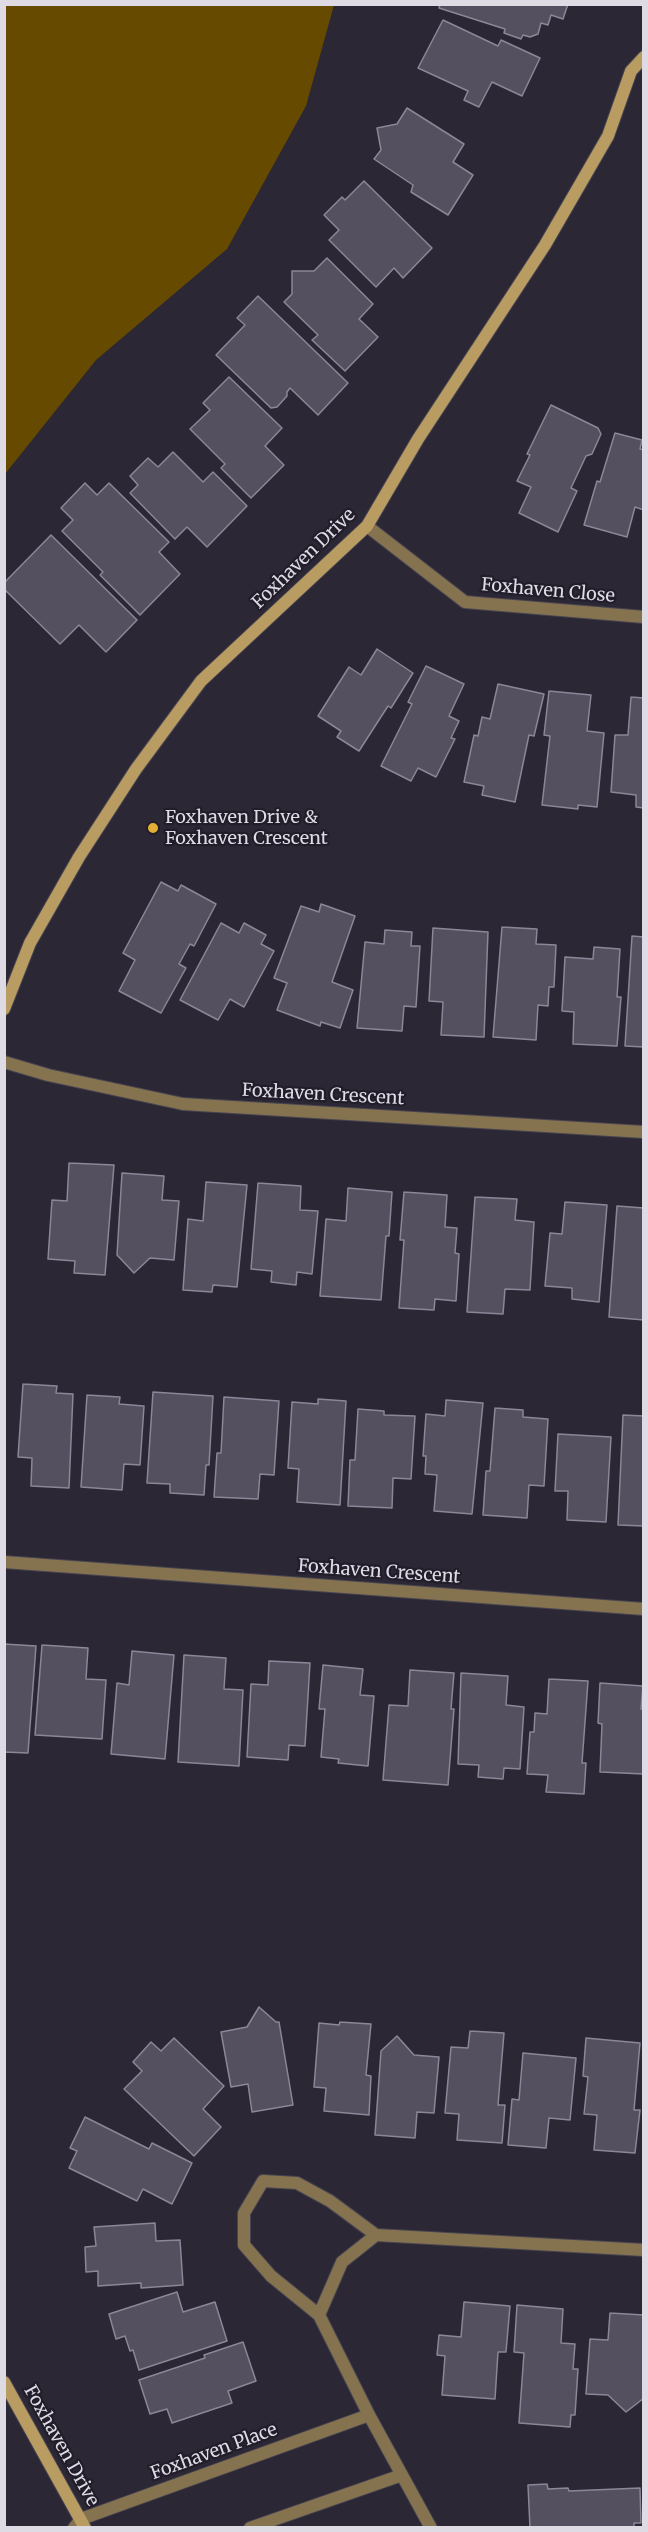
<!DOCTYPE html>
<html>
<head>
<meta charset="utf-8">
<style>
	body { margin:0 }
	#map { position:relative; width:648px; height:2532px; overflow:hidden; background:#2b2735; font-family:Merriweather,serif }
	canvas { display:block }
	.frame { position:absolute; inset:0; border:6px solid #dedbe4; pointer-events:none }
</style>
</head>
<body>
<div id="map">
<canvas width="648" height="2532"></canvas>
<div class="frame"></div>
</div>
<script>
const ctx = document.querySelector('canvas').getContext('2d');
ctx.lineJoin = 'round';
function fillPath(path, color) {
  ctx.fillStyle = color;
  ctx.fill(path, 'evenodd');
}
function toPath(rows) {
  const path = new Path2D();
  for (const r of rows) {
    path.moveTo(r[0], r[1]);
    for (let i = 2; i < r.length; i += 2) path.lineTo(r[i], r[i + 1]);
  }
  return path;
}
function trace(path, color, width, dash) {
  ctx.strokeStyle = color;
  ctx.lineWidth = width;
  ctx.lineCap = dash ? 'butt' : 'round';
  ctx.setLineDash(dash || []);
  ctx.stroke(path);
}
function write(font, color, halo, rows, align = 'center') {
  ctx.font = font + ' Merriweather,serif';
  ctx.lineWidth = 4.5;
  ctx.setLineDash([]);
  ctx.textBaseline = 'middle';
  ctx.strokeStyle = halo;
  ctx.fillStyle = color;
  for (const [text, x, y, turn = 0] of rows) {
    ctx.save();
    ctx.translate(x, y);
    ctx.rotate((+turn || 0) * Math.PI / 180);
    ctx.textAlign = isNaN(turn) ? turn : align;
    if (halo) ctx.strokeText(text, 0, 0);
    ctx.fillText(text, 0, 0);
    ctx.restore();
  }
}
fillPath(toPath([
	[5,4,334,5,306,106,227,249,96,360,5,474]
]), '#664a00');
const building = toPath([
	[440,4,568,4,563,19,551,15,548,25,541,23,538,34,530,37,523,35,521,39,504,33,505,29,439,8,440,4],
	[443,20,498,46,501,40,540,58,522,96,492,82,479,107,464,100,468,91,418,68,443,20],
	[407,108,464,144,453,162,473,175,448,215,411,192,413,185,374,159,381,150,377,128,397,124,407,108],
	[364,181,432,248,403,278,394,268,376,287,329,240,339,230,324,215,342,197,345,200,364,181],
	[327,258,373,304,359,319,378,337,345,371,312,340,318,335,284,302,292,294,292,271,314,271,327,258],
	[258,296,348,383,318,415,290,388,287,392,287,396,277,407,271,408,216,355,245,325,237,318,258,296],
	[229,377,282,428,265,446,284,465,251,498,221,468,225,464,190,429,210,410,203,403,229,377],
	[551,405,598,428,601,434,592,454,586,456,571,488,577,491,558,532,519,513,531,487,517,481,530,455,527,454,551,405],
	[615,433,642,440,640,449,644,450,644,510,635,507,627,537,584,525,597,481,600,482,615,433],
	[173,452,203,482,213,472,247,506,207,547,187,527,175,539,130,493,138,485,130,476,148,458,158,467,173,452],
	[85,483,97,495,109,483,169,542,159,552,180,574,140,615,100,575,103,572,62,531,73,520,61,508,85,483],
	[51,535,137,620,106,652,79,625,60,644,4,589,4,583,51,535],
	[377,649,413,673,391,708,388,706,359,751,337,737,341,731,318,716,349,667,361,675,377,649],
	[426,666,464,684,449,716,459,721,451,738,455,739,436,777,418,768,411,781,381,766,412,704,408,702,426,666],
	[498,684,544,694,534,736,529,735,515,802,482,795,484,786,464,782,474,735,478,736,482,717,490,719,498,684],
	[549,691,591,695,587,731,604,733,597,807,578,805,578,809,542,805,550,736,544,735,549,691],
	[631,697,644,698,644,808,636,807,636,795,611,792,615,735,628,735,631,697],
	[161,882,178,891,181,885,216,904,194,946,190,944,179,964,186,968,161,1013,119,991,135,960,123,953,161,882],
	[321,904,355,916,332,982,353,990,340,1028,321,1022,320,1026,277,1010,287,983,274,978,301,906,319,912,321,904],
	[221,923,239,933,244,923,266,935,261,944,274,951,244,1007,230,999,218,1020,180,1000,221,923],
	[502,927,537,929,536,944,556,945,554,987,549,987,548,1006,538,1005,536,1040,493,1037,502,927],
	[433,928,488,932,484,1037,441,1035,443,1002,429,1001,433,928],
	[385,930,412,932,411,946,420,946,416,1007,404,1006,402,1031,357,1028,365,942,384,944,385,930],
	[632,936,644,937,644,1047,625,1046,632,936],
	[594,947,620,949,617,997,621,997,617,1046,573,1044,574,1012,562,1011,565,957,593,959,594,947],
	[69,1163,114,1165,105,1275,74,1273,75,1261,48,1259,52,1200,67,1201,69,1163],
	[122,1173,164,1176,162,1200,179,1201,174,1260,150,1258,134,1273,117,1255,122,1173],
	[206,1182,247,1185,237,1287,213,1285,212,1292,183,1290,188,1219,203,1221,206,1182],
	[258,1183,301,1186,300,1210,318,1211,312,1274,297,1272,296,1285,271,1282,272,1271,251,1269,258,1183],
	[348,1188,392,1192,389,1236,386,1236,381,1300,320,1296,326,1219,346,1221,348,1188],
	[404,1192,447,1195,445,1227,457,1228,455,1253,459,1254,456,1301,435,1299,434,1310,399,1308,404,1240,400,1240,404,1192],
	[475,1197,517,1199,515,1220,534,1222,530,1290,505,1289,503,1314,467,1312,475,1197],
	[565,1202,607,1205,599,1302,572,1299,572,1288,545,1286,550,1233,562,1234,565,1202],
	[617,1206,644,1208,644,1320,609,1317,617,1206],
	[23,1384,57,1386,56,1393,73,1394,69,1488,31,1486,32,1458,18,1457,23,1384],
	[153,1392,213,1396,209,1465,206,1465,204,1495,170,1493,170,1484,147,1483,153,1392],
	[87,1395,120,1397,119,1404,144,1406,140,1465,124,1464,122,1490,81,1487,87,1395],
	[224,1397,279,1401,274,1475,260,1474,258,1499,214,1497,217,1453,221,1453,224,1397],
	[318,1399,346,1401,340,1505,297,1502,299,1469,288,1468,292,1402,318,1404,318,1399],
	[446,1400,483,1403,472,1514,434,1511,437,1475,425,1474,426,1456,423,1456,426,1414,445,1416,446,1400],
	[495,1408,523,1410,523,1417,548,1419,544,1486,529,1485,527,1518,483,1515,486,1471,490,1471,495,1408],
	[358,1409,384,1411,384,1415,415,1416,411,1479,393,1478,392,1508,348,1506,350,1460,355,1460,358,1409],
	[623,1415,644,1416,644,1526,618,1525,623,1415],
	[558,1434,611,1437,606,1522,567,1520,568,1491,555,1491,558,1434],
	[4,1644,36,1646,28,1753,4,1752,4,1644],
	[42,1645,88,1648,86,1679,106,1680,102,1739,35,1735,42,1645],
	[132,1651,174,1655,165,1759,111,1754,117,1683,129,1685,132,1651],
	[184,1655,226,1658,224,1689,243,1690,239,1766,178,1762,184,1655],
	[269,1661,310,1663,305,1746,289,1745,288,1760,247,1757,251,1684,268,1685,269,1661],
	[323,1665,363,1669,360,1695,374,1696,368,1766,338,1763,339,1759,321,1757,325,1709,319,1709,323,1665],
	[410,1670,454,1673,451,1709,454,1709,448,1785,383,1780,389,1705,408,1706,410,1670],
	[461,1673,508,1676,506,1705,524,1707,520,1769,504,1768,503,1779,478,1777,479,1765,458,1764,461,1673],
	[549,1679,588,1681,582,1763,586,1763,584,1794,546,1792,548,1775,527,1774,530,1732,534,1732,535,1713,547,1714,549,1679],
	[600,1683,643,1686,641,1709,644,1710,644,1774,600,1772,602,1724,598,1723,600,1683],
	[259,2007,276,2022,279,2022,293,2105,252,2112,248,2084,231,2087,221,2032,247,2027,259,2007],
	[340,2022,371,2024,366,2075,371,2076,369,2115,324,2111,326,2088,314,2087,319,2023,339,2025,340,2022],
	[470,2031,504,2033,498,2105,505,2105,502,2143,457,2140,459,2114,445,2113,451,2047,468,2048,470,2031],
	[397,2036,414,2055,439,2057,434,2113,417,2112,415,2138,375,2135,381,2051,397,2036],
	[174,2038,224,2086,203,2109,221,2127,194,2156,124,2089,142,2071,133,2062,151,2042,161,2051,174,2038],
	[586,2038,640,2043,634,2110,640,2110,635,2153,594,2150,597,2115,584,2114,588,2077,583,2076,586,2038],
	[523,2053,576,2058,570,2120,549,2118,546,2148,508,2145,512,2099,519,2100,523,2053],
	[85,2117,149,2149,152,2143,192,2163,172,2204,143,2189,137,2201,69,2168,77,2151,70,2148,85,2117],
	[155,2223,156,2241,180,2240,183,2285,141,2288,141,2283,98,2286,98,2271,86,2272,85,2247,96,2246,94,2227,155,2223],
	[177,2292,183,2312,215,2302,227,2341,139,2370,133,2350,130,2351,125,2336,116,2339,109,2314,177,2292],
	[464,2302,510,2306,506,2352,498,2352,495,2399,442,2395,445,2356,437,2355,439,2335,461,2337,464,2302],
	[517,2305,563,2309,561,2343,575,2344,573,2369,578,2369,575,2415,571,2415,570,2427,519,2423,524,2353,514,2352,517,2305],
	[610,2313,644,2315,644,2398,626,2412,608,2395,586,2394,590,2339,608,2340,610,2313],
	[243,2342,256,2381,228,2391,232,2403,172,2423,167,2409,150,2414,139,2380,205,2358,204,2355,243,2342],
	[547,2484,548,2489,568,2488,569,2491,640,2488,641,2523,634,2523,634,2528,530,2528,528,2485,547,2484]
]);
fillPath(building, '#55505f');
trace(building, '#8c8798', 1.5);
const street = toPath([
	[367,526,465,602,644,617],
	[4,1062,48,1075,183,1104,644,1132],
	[4,1562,644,1609],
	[376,2235,342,2262,319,2315,271,2276,244,2245,244,2213,263,2181,297,2183,330,2201,376,2235,644,2250],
	[319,2315,369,2415,431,2528],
	[74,2528,81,2519,369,2415],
	[250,2528,402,2475]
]);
const secondary = toPath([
	[4,1009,30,943,79,857,136,769,201,681,367,526,418,439,545,245,608,136,631,71,644,57],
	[4,2382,85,2528]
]);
trace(street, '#484451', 14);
trace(secondary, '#484451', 14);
trace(street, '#85734f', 12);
trace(secondary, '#b99c61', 12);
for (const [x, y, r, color] of [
	[153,828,6,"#e3ae34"]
]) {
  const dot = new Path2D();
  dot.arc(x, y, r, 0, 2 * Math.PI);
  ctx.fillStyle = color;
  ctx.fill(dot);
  trace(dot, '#221d2b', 2);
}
write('18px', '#dedbe4', '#221d2b', [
	["Foxhaven Drive",304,559,-44],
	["Foxhaven Close",548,591,5],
	["Foxhaven Crescent",323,1095,3],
	["Foxhaven Crescent",379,1572,4],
	["Foxhaven Drive",61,2446,61],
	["Foxhaven Place",214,2452,-20]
]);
write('18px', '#dedbe4', '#221d2b', [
	["Foxhaven Drive &",165,818],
	["Foxhaven Crescent",165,839]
], 'left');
</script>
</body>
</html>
